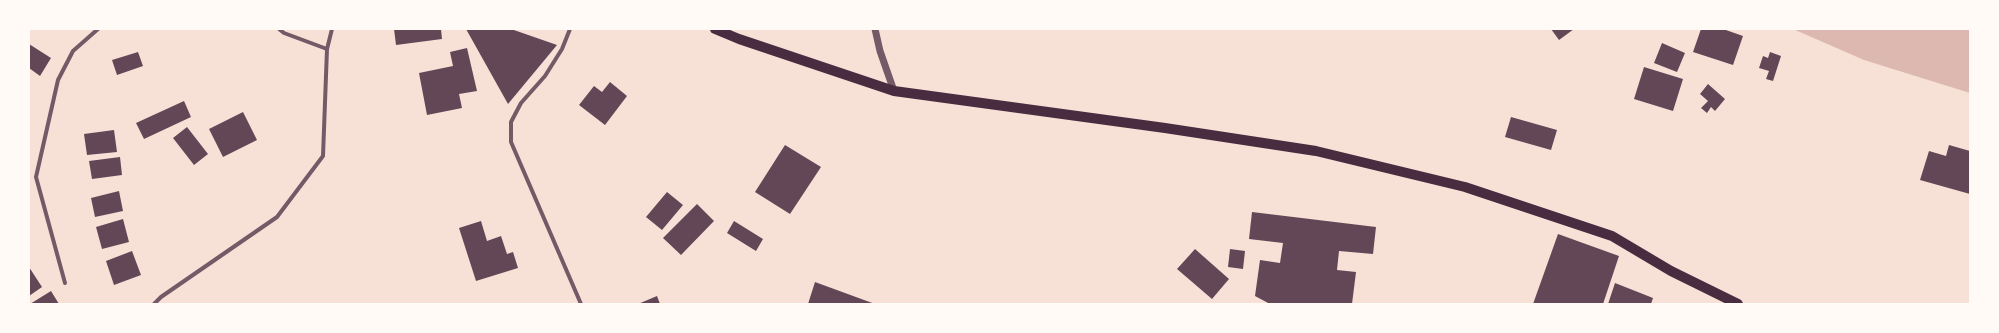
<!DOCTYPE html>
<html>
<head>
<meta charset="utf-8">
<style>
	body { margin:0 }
	#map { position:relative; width:1999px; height:333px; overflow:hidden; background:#f7e1d7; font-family:Rubik,sans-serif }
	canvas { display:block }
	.frame { position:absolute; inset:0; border:30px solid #fffaf5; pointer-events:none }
</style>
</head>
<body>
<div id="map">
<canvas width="1999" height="333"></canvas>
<div class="frame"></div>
</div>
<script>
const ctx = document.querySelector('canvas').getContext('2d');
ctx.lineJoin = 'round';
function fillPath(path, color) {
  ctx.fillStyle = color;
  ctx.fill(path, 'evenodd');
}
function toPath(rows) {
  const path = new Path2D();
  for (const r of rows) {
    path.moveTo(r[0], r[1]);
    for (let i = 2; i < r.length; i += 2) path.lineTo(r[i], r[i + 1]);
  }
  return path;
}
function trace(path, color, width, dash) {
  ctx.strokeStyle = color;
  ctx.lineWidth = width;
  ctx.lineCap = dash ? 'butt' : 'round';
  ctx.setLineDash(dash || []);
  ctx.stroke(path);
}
fillPath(toPath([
	[1793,29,1970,29,1970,93,1864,60]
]), '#dcb8b0');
fillPath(toPath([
	[394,29,441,29,442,39,396,45],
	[466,29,511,29,557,45,508,104],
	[1551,29,1574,29,1559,40],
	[1701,29,1723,29,1743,36,1733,65,1693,52],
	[1662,43,1685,53,1677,72,1654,63],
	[29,44,51,58,40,76,29,68],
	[467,48,477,91,459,94,462,108,427,115,419,73,453,66,450,52],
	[138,52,143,66,117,75,112,60],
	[1770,52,1781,56,1773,81,1766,79,1769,71,1759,68,1763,56,1768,58],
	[1644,67,1683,79,1673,111,1634,99],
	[610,82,627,96,605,125,579,105,594,86,602,92],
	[1708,84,1725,99,1715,111,1711,107,1707,113,1701,108,1708,101,1700,94],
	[184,101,191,117,144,139,136,123],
	[243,112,257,140,223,157,209,129],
	[1511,117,1557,130,1551,150,1505,137],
	[187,127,208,154,194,165,173,138],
	[114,130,117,152,87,155,84,134],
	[785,145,821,167,790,214,755,192],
	[1949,145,1970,151,1970,194,1920,180,1929,151,1946,156],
	[120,157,122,175,92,179,89,161],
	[119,191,123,211,95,217,91,198],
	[667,192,683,205,662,230,646,217],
	[697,204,714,221,681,255,663,238],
	[1252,212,1376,227,1373,254,1339,251,1337,270,1356,272,1352,304,1270,304,1255,296,1260,260,1280,263,1283,243,1249,239],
	[123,219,129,242,102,249,96,227],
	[481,221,487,241,501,236,507,254,513,252,518,268,476,281,459,228],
	[734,221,763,239,756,251,727,233],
	[1558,234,1619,256,1603,304,1533,304],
	[1195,249,1229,279,1212,299,1177,269],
	[1230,249,1245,251,1243,269,1228,267],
	[132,251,141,275,114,285,106,261],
	[29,267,42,287,29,296],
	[815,282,875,304,808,304],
	[1615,283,1653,298,1651,304,1608,304],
	[51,291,59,304,30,304],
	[657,296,660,304,638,304]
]), '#644757');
trace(toPath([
	[279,29,284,33,327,49],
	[570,29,562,49,545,76,521,103,511,122,511,142,581,304],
	[65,283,36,177,58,80,73,51,98,29],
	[154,304,161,297,277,217,323,156,327,49,332,29]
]), '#755966', 4);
trace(toPath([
	[875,29,880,51,894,91]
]), '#755966', 7);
trace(toPath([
	[715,29,739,39,894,91,1165,128,1316,151,1465,187,1612,236,1671,271,1738,304]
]), '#4a2c40', 10);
</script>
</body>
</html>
